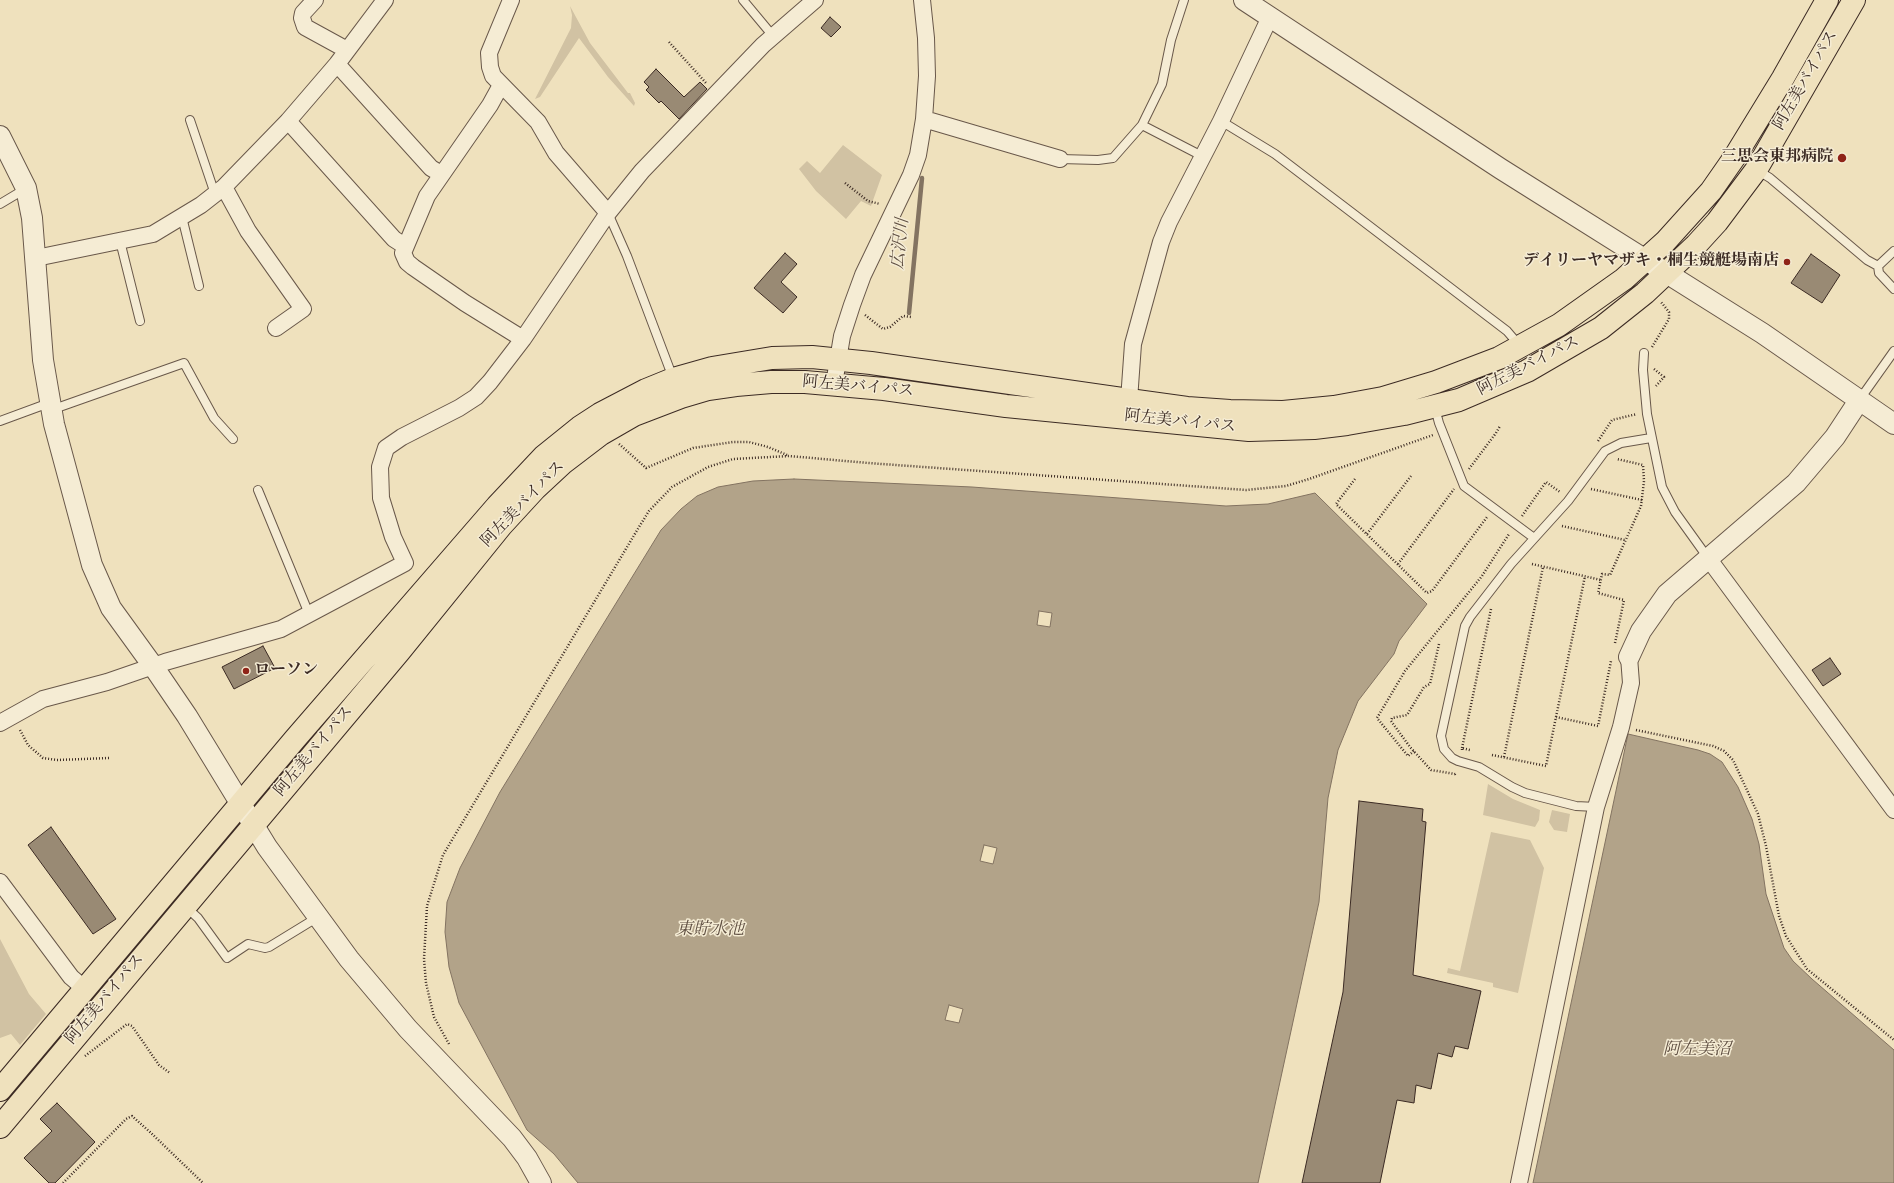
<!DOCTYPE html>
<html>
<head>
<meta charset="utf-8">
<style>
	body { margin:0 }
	canvas { display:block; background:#efe1bd }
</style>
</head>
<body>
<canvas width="1894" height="1183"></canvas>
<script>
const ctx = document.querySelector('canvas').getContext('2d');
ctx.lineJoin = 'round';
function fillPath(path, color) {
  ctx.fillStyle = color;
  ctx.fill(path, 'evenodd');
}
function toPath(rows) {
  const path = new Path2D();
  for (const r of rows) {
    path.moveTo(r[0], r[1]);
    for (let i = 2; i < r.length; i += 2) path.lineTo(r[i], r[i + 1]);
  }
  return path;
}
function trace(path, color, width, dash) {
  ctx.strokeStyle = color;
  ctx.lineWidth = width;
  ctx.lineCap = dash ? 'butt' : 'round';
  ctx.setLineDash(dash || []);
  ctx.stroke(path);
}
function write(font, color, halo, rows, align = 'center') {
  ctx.font = font + ' "Sorts Mill Goudy","Noto Serif JP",serif';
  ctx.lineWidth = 3;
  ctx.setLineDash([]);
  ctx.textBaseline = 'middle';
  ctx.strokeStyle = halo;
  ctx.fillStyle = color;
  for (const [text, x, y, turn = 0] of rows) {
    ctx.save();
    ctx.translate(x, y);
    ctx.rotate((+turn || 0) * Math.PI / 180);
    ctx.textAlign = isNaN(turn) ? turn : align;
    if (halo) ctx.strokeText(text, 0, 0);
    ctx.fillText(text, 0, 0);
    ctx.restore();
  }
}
fillPath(toPath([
	[570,6,590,43,628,93,630,93,635,103,634,106,608,77,579,38,540,97,535,99,571,28,572,15],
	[843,145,882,175,871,206,861,201,846,219,816,191,799,169,807,161,820,173],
	[1488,784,1513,799,1540,810,1539,820,1535,827,1483,815],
	[1552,810,1570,814,1567,832,1554,830,1549,822],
	[1491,832,1530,840,1544,868,1518,993,1493,987,1493,983,1447,973,1448,968,1460,971],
	[0,939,29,994,46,1014,20,1045,11,1034,0,1038]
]), '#d1c2a3');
const water = toPath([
	[794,479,972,487,1226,506,1268,504,1315,493,1427,604,1399,641,1394,654,1358,701,1338,750,1328,798,1319,902,1258,1183,578,1183,554,1154,527,1130,459,1003,449,967,445,932,447,902,460,868,500,792,661,530,681,509,697,496,718,487,753,481,794,479],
	[1039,611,1052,613,1050,627,1037,625,1039,611],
	[984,845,997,848,993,864,980,861,984,845],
	[949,1005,963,1009,959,1023,945,1020,949,1005],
	[1628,734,1698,750,1710,754,1722,762,1738,787,1752,819,1759,844,1766,894,1784,948,1793,961,1812,979,1894,1050,1894,1183,1533,1183,1628,734]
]);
fillPath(water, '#b2a389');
trace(water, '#837361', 1);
trace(toPath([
	[909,313,922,178]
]), '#837361', 4.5);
const building = toPath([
	[830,17,841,27,831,37,821,28,830,17],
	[656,69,684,97,700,82,707,89,679,119,661,101,659,103,646,90,649,87,644,82,656,69],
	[785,253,797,264,781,282,797,297,783,313,754,288,785,253],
	[1811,254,1840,275,1822,303,1791,283,1811,254],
	[263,646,275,668,234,689,222,667,263,646],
	[1830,658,1841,674,1823,686,1812,670,1830,658],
	[1359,801,1423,809,1422,821,1426,822,1413,975,1481,991,1468,1049,1455,1046,1452,1057,1438,1053,1431,1089,1416,1085,1414,1103,1397,1100,1380,1183,1302,1183,1343,992,1359,801],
	[51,827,116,919,93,934,28,845,51,827],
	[57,1103,95,1142,55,1183,49,1183,24,1158,52,1131,40,1119,57,1103]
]);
fillPath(building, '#998a74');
trace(building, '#3c2b24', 1);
const service = toPath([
	[743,0,773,36],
	[190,120,215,194],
	[1221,121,1275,154,1507,331,1513,338,1517,348],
	[1142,125,1202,156],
	[1060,159,1098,160,1113,158,1142,125,1162,84,1171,40,1184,0],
	[1757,170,1770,178,1867,260,1878,266],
	[0,204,25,189],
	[608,213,627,256,673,378],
	[182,217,199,286],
	[120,241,140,321],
	[1894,251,1878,266,1879,273,1894,289],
	[1644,353,1643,370,1647,414,1662,487,1675,512,1708,558],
	[1860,399,1894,351],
	[1435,408,1439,423,1464,486,1534,538],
	[51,410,184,363,214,418,233,439],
	[0,421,49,403],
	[258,490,309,614],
	[1596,807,1576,806,1525,793,1512,787,1479,767,1458,761,1452,758,1444,749,1441,736,1465,626,1470,617,1511,564,1568,501,1605,451,1621,443,1651,438],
	[186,907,198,918,227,958,248,944,265,948,269,947,318,917]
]);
const minor = toPath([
	[315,0,303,13,302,18,305,27,347,50],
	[511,0,489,53,490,67,493,76,538,122,556,153,608,213],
	[337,64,431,168,441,174],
	[501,85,490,105,427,196,403,253,407,262,413,267,465,303,523,339],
	[924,119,1060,159],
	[288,121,394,239,405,246],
	[224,187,248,231,303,309,276,328],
	[36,258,153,234,201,205,224,187,288,121,337,64,385,0],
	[834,384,842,336,852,305,863,275,911,175,918,155,924,119,927,76,926,38,922,0],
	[1129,400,1133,344,1161,242,1169,222,1221,121,1270,17],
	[1708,558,1894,810],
	[0,723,43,699,107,682,165,662,281,629,405,563,393,537,381,498,380,467,386,448,402,437,459,408,476,397,490,382,523,339,608,213,642,171,763,45,815,0],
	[0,882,71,977,85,989],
	[1519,1183,1596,807,1621,727,1631,683,1629,657]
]);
const tertiary = toPath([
	[1244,0,1501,169,1762,333,1894,424],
	[0,136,26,188,32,218,43,360,54,424,92,565,111,608,153,666,187,716,267,847,349,959,408,1029,512,1138,527,1158,541,1183],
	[1629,657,1641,631,1667,594,1796,483,1835,437,1860,399]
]);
const primary = toPath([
	[0,1090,295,739,497,506,544,456,580,427,600,414,646,390,673,379,712,368,772,358,812,357,871,363,1129,400,1187,408,1230,411,1283,412,1334,407,1383,398,1436,382,1499,358,1559,325,1624,279,1665,242,1711,191,1734,158,1783,78,1827,0],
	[0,1127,399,652,501,526,535,489,563,463,601,434,634,415,681,397,708,389,736,385,771,382,805,382,884,389,1006,406,1249,430,1314,428,1347,424,1404,414,1459,400,1527,371,1601,328,1645,293,1696,245,1717,222,1756,170,1854,0]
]);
trace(service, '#69584a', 10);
trace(minor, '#69584a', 18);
trace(tertiary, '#69584a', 22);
trace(primary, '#3c2b24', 24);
trace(toPath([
	[669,42,706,83],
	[845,183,868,201,880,204],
	[865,315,883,329,890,327,903,316,911,317],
	[1652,347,1669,319,1669,312,1661,302],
	[1654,369,1664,377,1656,386],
	[1598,441,1612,420,1637,414],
	[619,444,646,468,693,448,733,442,749,442,768,447,787,455],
	[1469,469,1496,433,1500,426],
	[1355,479,1336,504,1427,593,1432,591,1487,517],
	[1591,489,1642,500],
	[1522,516,1546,482,1560,492],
	[1562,526,1625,540],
	[1367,534,1411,476],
	[1398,564,1454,489],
	[1532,564,1601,580],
	[1615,643,1624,600,1598,593,1602,574,1610,575,1641,506,1644,481,1643,465,1617,459],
	[1439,644,1430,684,1424,687,1407,715,1392,718,1391,721,1410,747,1431,770,1455,774,1456,772],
	[1556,717,1585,576],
	[20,730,28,745,43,758,57,760,109,758],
	[1636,730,1713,746,1724,751,1733,760,1758,814,1766,846,1779,916,1786,936,1807,969,1894,1040],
	[1462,748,1491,609],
	[1462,750,1462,748,1470,750],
	[1414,751,1408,756,1377,718,1405,671,1482,576,1509,534],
	[1492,755,1546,766,1556,717,1598,726,1611,661],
	[1504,757,1543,567],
	[449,1044,434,1017,426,983,424,959,427,906,443,855,639,527,649,511,672,487,708,467,733,459,789,456,868,463,1246,490,1286,486,1309,479,1433,435],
	[85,1056,127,1024,132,1026,159,1065,170,1073],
	[63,1183,126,1119,132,1116,150,1132,203,1183]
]), '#3c2b24', 2.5, [1, 2]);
trace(service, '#f5ecd4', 8);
trace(minor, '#f5ecd4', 16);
trace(tertiary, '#f5ecd4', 20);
trace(primary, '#efe1bd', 22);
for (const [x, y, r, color] of [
	[1842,158,5,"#8f2418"],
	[1787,262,4,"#8f2418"],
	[246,671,4,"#8f2418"]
]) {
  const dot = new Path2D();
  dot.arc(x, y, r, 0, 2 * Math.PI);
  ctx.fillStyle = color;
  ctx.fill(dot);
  trace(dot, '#f5ecd4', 1.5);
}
write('16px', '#3c2b24', '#f5ecd4', [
	["阿左美バイパス",1807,81,-60],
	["阿左美バイパス",1529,367,-27],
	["阿左美バイパス",858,388,5],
	["阿左美バイパス",1180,423,6],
	["阿左美バイパス",524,505,-46],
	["阿左美バイパス",315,752,-50],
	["阿左美バイパス",106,1000,-50]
]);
write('bold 16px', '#3c2b24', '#f5ecd4', [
	["三思会東邦病院",1833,158],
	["デイリーヤマザキ・桐生競艇場南店",1779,262],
	["ローソン",254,671,"left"]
], 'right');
write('italic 17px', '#5f4f42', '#f5ecd4', [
	["広沢川",902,244,-84],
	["東貯水池",710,931],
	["阿左美沼",1697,1051]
]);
</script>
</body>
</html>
